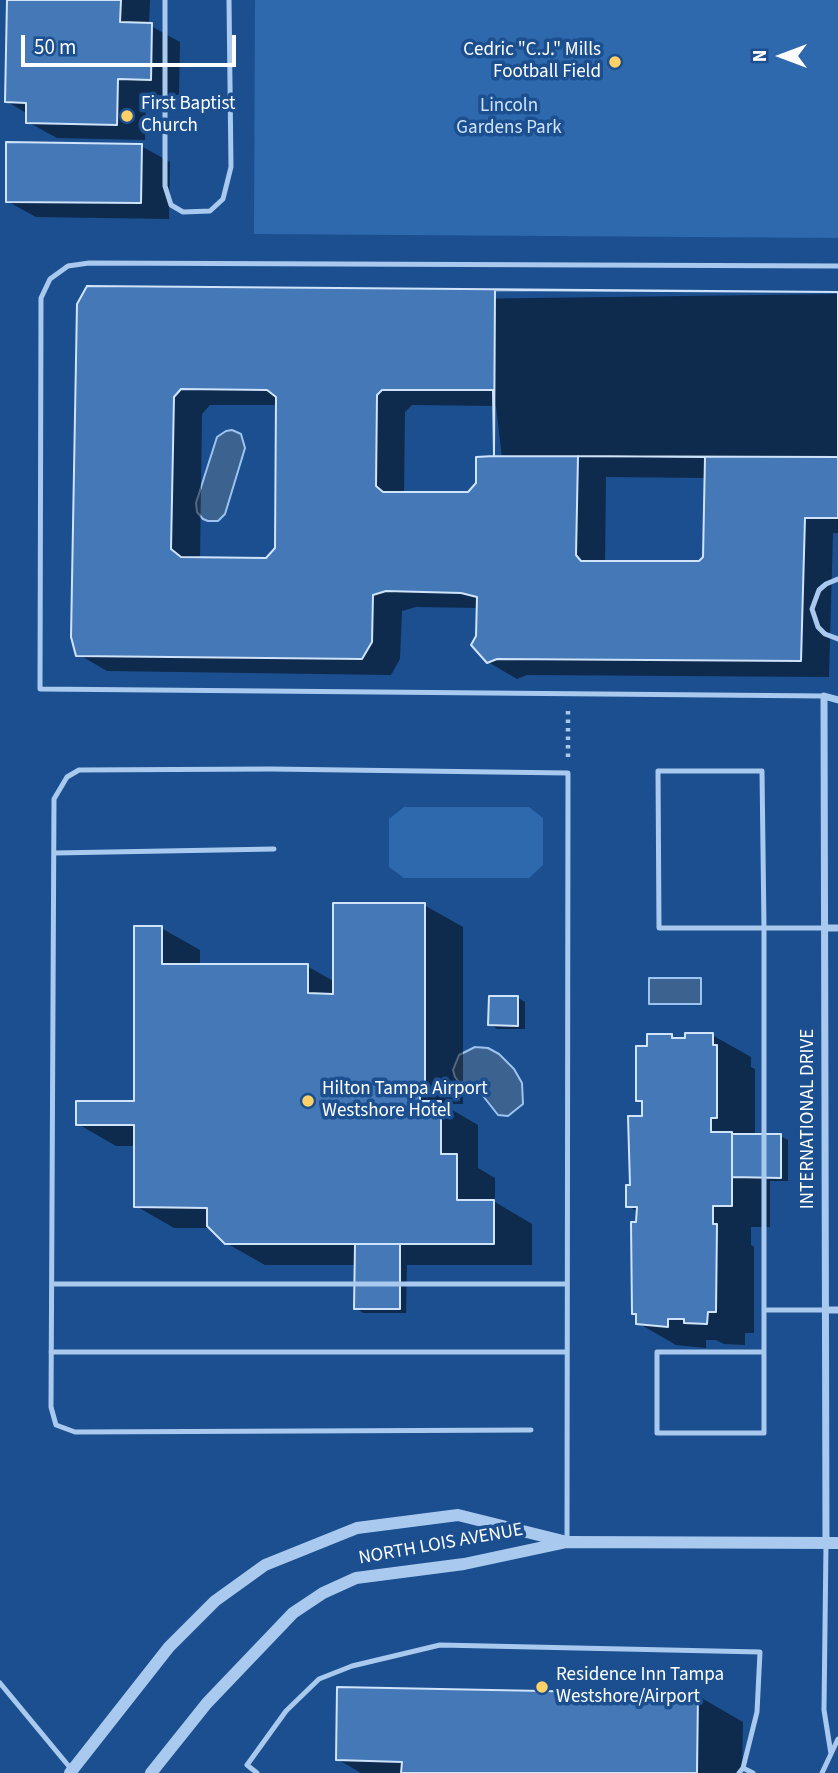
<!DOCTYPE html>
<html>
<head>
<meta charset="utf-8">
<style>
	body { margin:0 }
	#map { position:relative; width:838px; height:1773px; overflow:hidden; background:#1b4f8f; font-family:"Source Sans 3",sans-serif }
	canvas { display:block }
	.north { position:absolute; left:747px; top:21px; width:70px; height:70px; -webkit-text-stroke:5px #1b4f8f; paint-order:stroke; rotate:270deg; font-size:19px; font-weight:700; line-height:28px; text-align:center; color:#fff }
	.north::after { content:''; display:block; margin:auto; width:24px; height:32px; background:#fff; clip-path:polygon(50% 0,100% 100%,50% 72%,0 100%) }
	.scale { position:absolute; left:21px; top:35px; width:215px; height:32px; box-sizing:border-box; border:4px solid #fff; border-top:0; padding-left:9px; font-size:21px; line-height:24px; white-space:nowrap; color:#fff; -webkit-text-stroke:5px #1b4f8f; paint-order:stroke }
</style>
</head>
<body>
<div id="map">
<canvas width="838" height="1773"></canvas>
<div class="north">N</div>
<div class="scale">50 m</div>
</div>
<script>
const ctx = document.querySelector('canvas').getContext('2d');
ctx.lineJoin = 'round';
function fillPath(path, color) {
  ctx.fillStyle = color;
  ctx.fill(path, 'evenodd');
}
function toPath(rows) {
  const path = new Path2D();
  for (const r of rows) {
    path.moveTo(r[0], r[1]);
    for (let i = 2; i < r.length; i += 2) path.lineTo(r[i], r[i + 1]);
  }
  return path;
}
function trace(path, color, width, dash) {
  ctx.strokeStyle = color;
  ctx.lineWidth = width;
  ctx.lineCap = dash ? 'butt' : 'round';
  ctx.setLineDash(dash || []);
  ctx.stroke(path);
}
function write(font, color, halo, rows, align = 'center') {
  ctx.font = font + ' "Source Sans 3",sans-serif';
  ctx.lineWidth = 7;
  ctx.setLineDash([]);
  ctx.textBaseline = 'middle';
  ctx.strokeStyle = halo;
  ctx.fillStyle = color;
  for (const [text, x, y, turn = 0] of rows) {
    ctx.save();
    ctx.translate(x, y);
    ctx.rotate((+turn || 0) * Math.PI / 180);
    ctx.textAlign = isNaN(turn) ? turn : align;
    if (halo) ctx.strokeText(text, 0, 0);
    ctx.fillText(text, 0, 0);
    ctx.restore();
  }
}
fillPath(toPath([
	[255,0,838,0,838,238,254,234],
	[404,807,529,807,543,818,543,865,529,878,404,878,389,867,389,819]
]), '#2e69ad');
const water = toPath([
	[232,430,241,434,245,448,225,514,218,521,208,521,203,519,197,512,196,503,217,437,226,431,232,430],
	[649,978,701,978,701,1004,649,1004,649,978],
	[475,1047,488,1048,499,1054,514,1069,522,1083,523,1104,508,1116,498,1115,476,1087,459,1082,455,1077,453,1070,459,1055,475,1047]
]);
fillPath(water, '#3c6290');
trace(water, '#9cc4f0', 2);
fillPath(toPath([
	[28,0,150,0,149,25,180,42,179,95,146,95,145,140,57,138,28,122,28,114,6,101],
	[141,146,170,162,169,219,36,217,7,201],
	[838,294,838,533,833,533,829,677,527,675,517,679,488,662,478,608,416,607,402,611,400,659,391,675,107,671,78,654,79,304],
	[210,405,278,405,277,549,267,560,200,559,202,414],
	[412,405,496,406,502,458,468,493,404,494,405,412],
	[606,477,706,478,705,557,700,563,605,563],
	[424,905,463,927,463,1104,442,1104,478,1125,478,1168,495,1178,495,1202,532,1224,532,1265,407,1265,406,1313,363,1313,356,1308,356,1265,265,1265,226,1243,212,1228,174,1228,136,1206,136,1146,116,1146,78,1124,136,1103,161,928,200,950,200,966,307,966,335,982],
	[518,998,525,1002,525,1029,497,1029,490,1024],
	[712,1035,751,1057,751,1067,755,1069,755,1136,780,1136,788,1140,788,1181,770,1181,770,1227,751,1227,751,1245,754,1247,754,1333,745,1333,745,1345,724,1344,716,1340,706,1340,706,1348,676,1345,638,1323,638,1315,633,1313,638,1212,628,1206,643,1118,643,1103,638,1100,649,1047,671,1036,679,1040],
	[698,1696,743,1722,742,1773,361,1773,337,1759]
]), '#0007');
const building = toPath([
	[7,0,121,0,120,22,152,23,151,80,118,79,117,125,26,123,26,103,5,102,7,0],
	[6,142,142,144,141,203,6,202,6,142],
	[87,286,838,292,838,518,805,518,801,661,497,659,487,663,471,645,476,636,477,597,461,593,386,591,373,595,372,642,362,659,76,656,71,637,77,304,87,286],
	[181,389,267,390,276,397,275,548,266,558,181,557,171,549,174,397,181,389],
	[382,390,493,390,494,456,476,457,476,483,468,492,383,492,376,486,377,395,382,390],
	[578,456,705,457,703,557,699,561,581,561,576,555,578,456],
	[495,290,838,292,838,457,494,456,495,290],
	[333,903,425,903,425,1083,406,1083,406,1089,420,1089,420,1101,441,1101,441,1154,457,1154,457,1200,494,1200,494,1244,225,1244,207,1226,207,1208,134,1207,134,1125,76,1125,76,1101,134,1101,134,926,162,926,162,964,308,964,308,993,333,994,333,903],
	[489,996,518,996,518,1026,488,1025,489,996],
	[685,1033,713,1033,713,1045,717,1045,717,1118,711,1118,711,1132,732,1132,732,1206,713,1206,713,1224,717,1224,716,1312,708,1312,707,1324,684,1323,684,1319,668,1319,668,1327,636,1324,636,1314,632,1314,631,1222,636,1222,637,1207,626,1207,626,1185,630,1185,628,1116,642,1116,642,1101,636,1101,636,1046,647,1046,647,1034,672,1034,672,1038,685,1038,685,1033],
	[732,1134,781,1134,781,1178,732,1177,732,1134],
	[355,1244,400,1244,400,1309,354,1309,355,1244],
	[337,1687,698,1694,697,1773,401,1773,402,1762,336,1760,337,1687]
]);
fillPath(building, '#4478b7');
trace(building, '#cfe3fa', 2);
trace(toPath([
	[568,711,568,758]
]), '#a9c9ee', 4.5, [3.5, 5]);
trace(toPath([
	[165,0,165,186,171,205,183,212,210,211,223,199,231,167,229,0],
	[838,579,826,584,819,590,812,609,818,627,825,634,838,639],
	[824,696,40,689,41,298,50,279,68,266,89,263,838,266],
	[55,853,274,849],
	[52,1284,566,1284],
	[764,1310,825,1310],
	[51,1352,566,1352],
	[764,1352,657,1352,657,1433,764,1433,764,928,762,771,658,771,659,928,825,928],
	[531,1430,75,1432,56,1425,51,1407,54,799,67,777,79,770,271,769,568,773,567,1542],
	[826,1544,824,1710,831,1754],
	[0,1683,72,1770],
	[743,1768,753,1773],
	[257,1773,247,1765,286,1711,319,1679,352,1666,440,1645,760,1652,757,1712,743,1768,739,1773],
	[822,1773,838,1739]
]), '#a9c9ee', 5);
trace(toPath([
	[825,928,838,928],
	[825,1310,838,1310],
	[826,1543,824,696,838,700]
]), '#a9c9ee', 7);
trace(toPath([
	[70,1773,169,1647,215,1601,265,1565,357,1528,458,1515,563,1541],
	[151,1773,207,1703,293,1613,323,1593,356,1578,464,1564,567,1542,838,1543]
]), '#a9c9ee', 12);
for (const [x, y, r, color] of [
	[615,62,7,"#ffd166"],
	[127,116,7,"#ffd166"],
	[308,1101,7,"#ffd166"],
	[542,1687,7,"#ffd166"]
]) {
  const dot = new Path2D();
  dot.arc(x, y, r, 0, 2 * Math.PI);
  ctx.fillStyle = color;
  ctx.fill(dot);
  trace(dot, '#1b4f8f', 2.5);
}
write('19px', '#fff', '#1b4f8f', [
	["Cedric \"C.J.\" Mills",601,51,"right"],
	["Football Field",601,73,"right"],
	["First Baptist",141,105],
	["Church",141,127],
	["Hilton Tampa Airport",322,1090],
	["Westshore Hotel",322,1112],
	["Residence Inn Tampa",556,1676],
	["Westshore/Airport",556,1698]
], 'left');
write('19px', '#cfe3fa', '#1b4f8f', [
	["Lincoln",509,107],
	["Gardens Park",509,129]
]);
write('19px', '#fff', '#1b4f8f', [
	["INTERNATIONAL DRIVE",809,1119,-90],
	["NORTH LOIS AVENUE",441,1545,-10]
]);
</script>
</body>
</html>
